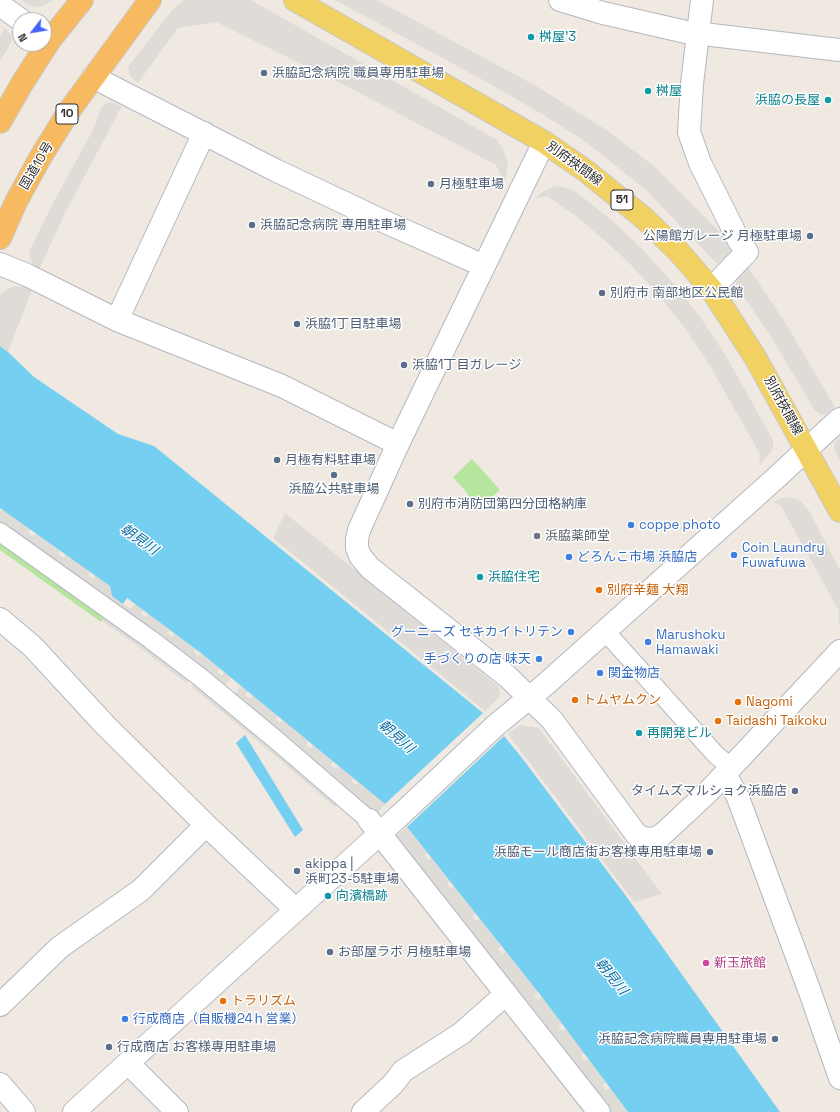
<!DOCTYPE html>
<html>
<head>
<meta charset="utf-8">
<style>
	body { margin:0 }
	#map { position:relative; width:840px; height:1112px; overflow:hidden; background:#efe9e1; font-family:"Space Grotesk",sans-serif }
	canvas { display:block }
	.north { position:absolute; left:12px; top:12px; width:40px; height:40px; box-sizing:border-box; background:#fff; border:1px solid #ababab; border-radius:50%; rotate:239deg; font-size:11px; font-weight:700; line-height:16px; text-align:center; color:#2e2e2e }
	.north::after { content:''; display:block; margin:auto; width:14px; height:18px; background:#4264fb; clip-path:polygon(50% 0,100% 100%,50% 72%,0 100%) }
</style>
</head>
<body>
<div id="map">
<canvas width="840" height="1112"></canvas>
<div class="north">N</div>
</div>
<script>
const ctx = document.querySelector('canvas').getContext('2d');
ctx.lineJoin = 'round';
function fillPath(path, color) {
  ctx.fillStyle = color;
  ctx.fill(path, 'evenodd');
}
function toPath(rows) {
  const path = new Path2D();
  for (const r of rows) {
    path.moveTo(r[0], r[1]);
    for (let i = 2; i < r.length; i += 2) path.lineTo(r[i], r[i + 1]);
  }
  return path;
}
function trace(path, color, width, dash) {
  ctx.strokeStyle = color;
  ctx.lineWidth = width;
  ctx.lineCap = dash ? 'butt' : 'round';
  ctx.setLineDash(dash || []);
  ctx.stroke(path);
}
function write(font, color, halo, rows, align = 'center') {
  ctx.font = font + ' "Space Grotesk","Noto Sans JP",sans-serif';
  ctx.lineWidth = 3;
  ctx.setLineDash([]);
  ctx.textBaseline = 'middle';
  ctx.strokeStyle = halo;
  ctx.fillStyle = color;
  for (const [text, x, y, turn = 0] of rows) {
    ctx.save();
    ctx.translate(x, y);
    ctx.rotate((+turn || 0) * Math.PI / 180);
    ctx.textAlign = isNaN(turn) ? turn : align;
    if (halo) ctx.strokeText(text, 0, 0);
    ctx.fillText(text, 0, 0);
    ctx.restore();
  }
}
fillPath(toPath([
	[472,459,500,490,480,507,477,504,475,505,467,496,468,494,453,477],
	[0,539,106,615,101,622,0,550]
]), '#b6e59e');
fillPath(toPath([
	[23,0,53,0,43,6,36,7,29,5,22,1],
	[184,0,251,0,362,63,497,140,502,147,508,162,507,172,504,182,496,165,348,87,216,22,178,28,138,83,132,78,129,73,128,67,173,9],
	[335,0,377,0,536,86,605,129,655,167,731,243,732,249,722,262,720,264,716,263,644,188,586,142,542,114,483,80],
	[5,28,11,35,12,39,11,43,0,61,0,37],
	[110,102,122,106,65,213,39,270,34,265,30,259,29,252,50,209,95,126,101,108,105,104],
	[555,186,563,187,571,189,588,201,616,224,643,250,673,283,701,318,726,356,773,440,773,447,771,452,759,466,760,454,710,366,686,330,659,295,629,263,603,239,576,216,547,196,535,199,541,193,548,189],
	[748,267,786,324,835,407,826,414,821,415,817,412,814,409,770,335,737,287,736,282,737,279],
	[20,286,32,290,8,352,0,346,0,295,5,290,12,287],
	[840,437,840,460,834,449,834,445,835,442],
	[785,497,798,499,808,509,840,570,840,622,838,624,839,611,781,506,773,502],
	[2,509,30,529,28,533,33,537,36,533,60,551,58,554,63,558,66,554,90,572,88,575,93,579,96,575,110,586,112,596,131,609,135,604,144,610,141,614,146,617,149,614,170,629,167,633,172,637,175,633,196,649,194,652,198,656,201,653,220,668,217,672,222,675,224,672,231,678,223,688,0,524,0,512],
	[285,513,499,687,500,697,485,711,273,538],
	[106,615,191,678,186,683,142,649,102,621],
	[196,682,337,804,335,807,267,749,192,687],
	[241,686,248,691,245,695,250,699,253,695,278,716,276,720,280,723,283,720,308,741,306,744,310,748,313,745,333,761,331,765,336,769,338,765,354,778,351,781,356,785,358,782,385,804,483,713,484,714,389,807,385,804,378,813,375,814,233,696],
	[520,725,539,728,662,894,634,902,508,734],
	[407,827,427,853,424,856,428,860,431,858,450,881,447,884,451,889,454,886,476,914,472,917,476,921,480,919,501,946,498,949,502,954,505,951,538,992,534,995,538,1000,542,997,562,1024,558,1026,562,1031,566,1029,584,1053,581,1056,584,1061,588,1059,606,1083,603,1085,606,1090,610,1088,628,1112,607,1112,396,836],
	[380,849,494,988,493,997,378,851],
	[503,1006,591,1112,583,1112,501,1007]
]), '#dfdcd8');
fillPath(toPath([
	[0,346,8,352,34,377,118,434,154,446,483,713,504,736,522,758,626,896,780,1112,628,1112,542,997,407,827,385,804,201,653,127,598,123,604,112,596,110,586,0,508],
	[245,735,303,830,295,837,236,743]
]), '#75cff0');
fillPath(toPath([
	[483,713,504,736,407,827,385,804]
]), '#efe9e1');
const pedestrian = toPath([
	[0,532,150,639,200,677,275,739,369,820],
	[605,631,716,755,732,768]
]);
const minor = toPath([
	[560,0,603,13,686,32,840,50],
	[702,0,692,84,689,132,700,163,739,241,747,252,711,289],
	[0,5,21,20],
	[93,77,275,170,383,221,484,266],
	[0,264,27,275,117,320,282,386,398,444],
	[117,320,204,133],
	[807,449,840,419],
	[0,619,33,647,105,725,206,825,296,910],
	[725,775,737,795,810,992,840,1078],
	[369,820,599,1112],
	[0,1005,60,947,141,890,206,825],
	[128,1063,177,1112],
	[0,1084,24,1112],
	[74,1112,398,817],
	[363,1112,393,1084,403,1071,462,1033,506,994]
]);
const tertiary = toPath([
	[544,142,398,444,359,530,357,539,357,548,360,556,370,568,508,677,552,720,636,834,642,838,649,839,657,838,664,833,708,792,840,651],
	[398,817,495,726,546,684,777,477,807,449]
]);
const primary = toPath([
	[295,0,544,142,586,171,645,219,679,252,711,289,755,357,840,511]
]);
const trunk = toPath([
	[0,122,23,82,50,40,82,0],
	[0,238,16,202,40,158,69,111,150,0]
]);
trace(pedestrian, '#b4b7c1', 20);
trace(minor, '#b4b7c1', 24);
trace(tertiary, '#b4b7c1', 24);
trace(primary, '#c9c9c9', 24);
trace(trunk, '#c9c9c9', 24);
trace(pedestrian, '#fff', 18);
trace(minor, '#fff', 22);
trace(tertiary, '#fff', 22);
trace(primary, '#f2d163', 22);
trace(trunk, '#f8ba60', 22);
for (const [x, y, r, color] of [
	[531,37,4,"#0f9aa8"],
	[264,73,4,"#5c6f8a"],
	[648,91,4,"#0f9aa8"],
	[828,100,4,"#0f9aa8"],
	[431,184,4,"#5c6f8a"],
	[252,225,4,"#5c6f8a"],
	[810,236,4,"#5c6f8a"],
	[602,293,4,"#5c6f8a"],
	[297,324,4,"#5c6f8a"],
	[404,365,4,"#5c6f8a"],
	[277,460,4,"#5c6f8a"],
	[334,475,4,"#5c6f8a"],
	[410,504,4,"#5c6f8a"],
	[631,525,4,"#3f7fe0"],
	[537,536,4,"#6b7280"],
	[734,555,4,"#3f7fe0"],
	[569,557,4,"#3f7fe0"],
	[480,577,4,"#0f9aa8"],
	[599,590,4,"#e8710a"],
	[571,632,4,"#3f7fe0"],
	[648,642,4,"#3f7fe0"],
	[539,659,4,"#3f7fe0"],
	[600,673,4,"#3f7fe0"],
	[575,700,4,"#e8710a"],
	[738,702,4,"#e8710a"],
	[718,721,4,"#e8710a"],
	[639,733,4,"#0f9aa8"],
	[795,791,4,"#5c6f8a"],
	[710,852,4,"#5c6f8a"],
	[297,871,4,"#5c6f8a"],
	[328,896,4,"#0f9aa8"],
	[330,952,4,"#5c6f8a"],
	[706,963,4,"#d1479c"],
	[223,1001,4,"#e8710a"],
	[125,1019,4,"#3f7fe0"],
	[775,1039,4,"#5c6f8a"],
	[109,1047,4,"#5c6f8a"]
]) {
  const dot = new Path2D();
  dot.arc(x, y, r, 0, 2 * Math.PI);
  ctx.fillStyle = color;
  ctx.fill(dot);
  trace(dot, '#fff', 1.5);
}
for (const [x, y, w] of [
	[67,114,22],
	[622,200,22]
]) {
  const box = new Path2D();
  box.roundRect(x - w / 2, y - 10, w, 20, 3);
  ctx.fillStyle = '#fff';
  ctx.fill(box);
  trace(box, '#2e2e2e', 1);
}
write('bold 12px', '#2e2e2e', null, [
	["10",67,114],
	["51",622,200]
]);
write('13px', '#0d838f', '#fff', [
	["桝屋’3",539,37],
	["桝屋",656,91],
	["浜脇の長屋",820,100,"right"],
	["浜脇住宅",488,577],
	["再開発ビル",647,733],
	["向濱橋跡",336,896]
], 'left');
write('13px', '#4e5e75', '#fff', [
	["浜脇記念病院 職員専用駐車場",272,73],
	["月極駐車場",439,184],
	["浜脇記念病院 専用駐車場",260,225],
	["公陽館ガレージ 月極駐車場",802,236,"right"],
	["別府市 南部地区公民館",610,293],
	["浜脇1丁目駐車場",305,324],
	["浜脇1丁目ガレージ",412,365],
	["月極有料駐車場",285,460],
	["浜脇公共駐車場",334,489,"center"],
	["別府市消防団第四分団格納庫",418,504],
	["タイムズマルショク浜脇店",787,791,"right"],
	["浜脇モール商店街お客様専用駐車場",702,852,"right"],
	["akippa |",305,864],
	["浜町23-5駐車場",305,879],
	["お部屋ラボ 月極駐車場",338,952],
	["浜脇記念病院職員専用駐車場",767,1039,"right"],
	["行成商店 お客様専用駐車場",117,1047]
], 'left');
write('13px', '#2e2e2e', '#fff', [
	["別府挾間線",574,164,36],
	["国道10号",37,166,-60],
	["別府挾間線",783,406,61]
]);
write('13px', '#366cbe', '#fff', [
	["coppe photo",639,525],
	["Coin Laundry",742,548],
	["Fuwafuwa",742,563],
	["どろんこ市場 浜脇店",577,557],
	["グーニーズ セキカイトリテン",563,632,"right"],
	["Marushoku",656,635],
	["Hamawaki",656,650],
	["手づくりの店 味天",531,659,"right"],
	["関金物店",608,673],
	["行成商店（自販機24ｈ営業）",133,1019]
], 'left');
write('13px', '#5b616d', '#fff', [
	["浜脇薬師堂",545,536]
], 'left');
write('13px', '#c56008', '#fff', [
	["別府辛麺 大翔",607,590],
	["トムヤムクン",583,700],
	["Nagomi",746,702],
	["Taidashi Taikoku",726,721],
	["トラリズム",231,1001]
], 'left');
write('13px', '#b23c85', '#fff', [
	["新玉旅館",714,963]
], 'left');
write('italic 14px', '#0d6fa3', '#fff', [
	["朝見川",139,540,35],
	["朝見川",396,737,41],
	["朝見川",611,977,51]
]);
</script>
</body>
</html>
